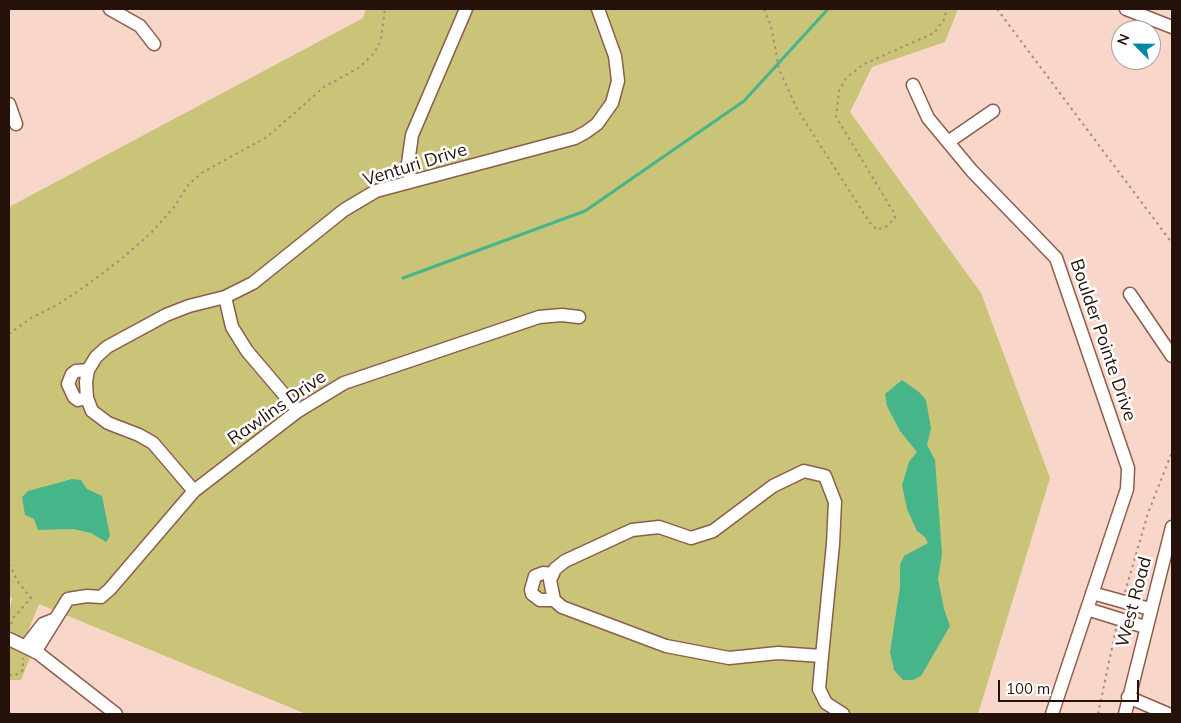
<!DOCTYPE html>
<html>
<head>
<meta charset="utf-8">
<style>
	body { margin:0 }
	#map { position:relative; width:1181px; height:723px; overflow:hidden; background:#f8d7ca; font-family:Mulish,sans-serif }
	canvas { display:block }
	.frame { position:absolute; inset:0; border:10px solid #24120a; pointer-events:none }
	.north { position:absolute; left:1111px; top:20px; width:50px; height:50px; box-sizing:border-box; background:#fff; border:1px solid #a7a09d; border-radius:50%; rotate:293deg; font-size:14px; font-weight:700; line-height:20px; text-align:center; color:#24120a }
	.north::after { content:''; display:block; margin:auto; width:18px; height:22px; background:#0386a9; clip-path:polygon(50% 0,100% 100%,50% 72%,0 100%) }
	.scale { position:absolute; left:998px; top:680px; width:141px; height:22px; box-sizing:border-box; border:2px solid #24120a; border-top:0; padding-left:6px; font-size:15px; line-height:18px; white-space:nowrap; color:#24120a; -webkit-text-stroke:4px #fff; paint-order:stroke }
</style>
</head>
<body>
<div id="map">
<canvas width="1181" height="723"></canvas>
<div class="frame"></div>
<div class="north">N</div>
<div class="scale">100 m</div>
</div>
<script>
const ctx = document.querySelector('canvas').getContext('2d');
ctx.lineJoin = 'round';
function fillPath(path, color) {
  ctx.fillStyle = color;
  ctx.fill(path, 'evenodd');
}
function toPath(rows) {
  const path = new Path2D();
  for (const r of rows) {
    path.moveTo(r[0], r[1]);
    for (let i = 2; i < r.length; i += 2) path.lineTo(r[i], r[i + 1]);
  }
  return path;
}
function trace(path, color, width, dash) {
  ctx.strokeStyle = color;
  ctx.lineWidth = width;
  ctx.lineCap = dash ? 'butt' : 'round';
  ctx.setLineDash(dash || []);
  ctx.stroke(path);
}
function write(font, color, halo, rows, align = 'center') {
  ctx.font = font + ' Mulish,sans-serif';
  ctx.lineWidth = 5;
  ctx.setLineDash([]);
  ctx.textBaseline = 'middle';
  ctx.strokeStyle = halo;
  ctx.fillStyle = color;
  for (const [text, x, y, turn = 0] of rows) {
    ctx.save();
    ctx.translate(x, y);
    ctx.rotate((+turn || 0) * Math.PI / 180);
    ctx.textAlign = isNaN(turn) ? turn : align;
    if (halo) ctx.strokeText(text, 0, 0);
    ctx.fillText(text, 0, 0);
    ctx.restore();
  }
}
fillPath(toPath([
	[366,9,958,9,945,42,872,67,850,112,981,293,1050,478,978,714,306,714,39,604,20,651,30,658,21,680,9,680,9,610,12,599,9,594,9,207,363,18]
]), '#cac478');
fillPath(toPath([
	[902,380,919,392,926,400,931,428,927,445,935,460,942,554,938,579,944,609,950,626,921,676,913,680,903,680,894,670,890,652,900,587,900,565,904,556,928,543,925,537,917,531,907,509,902,485,909,462,917,452,900,431,887,406,885,394],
	[72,479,81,480,87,489,102,496,110,536,106,542,91,533,73,529,38,530,34,519,25,515,22,497,28,491]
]), '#47b58a');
trace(toPath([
	[403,278,585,211,744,101,828,9]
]), '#47b58a', 3);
const minor = toPath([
	[110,9,140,26,154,44],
	[1126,9,1172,27],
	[913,85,928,118,972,171,1056,258,1128,468,1127,489,1052,714],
	[9,104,16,124],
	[948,142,993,111],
	[410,181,408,163,412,135,466,9],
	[1130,294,1172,356],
	[225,297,232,327,247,351,298,411],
	[87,398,78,400,74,397,68,384,72,374,76,371,88,370],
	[194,491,153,443,139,435,108,423,92,411,87,398,86,382,88,370,96,357,107,347,166,315,189,306,225,297,253,283,344,210,376,191,575,138,586,132,597,124,612,103,618,81,615,56,598,9],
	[553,574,543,573,535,576,531,590,532,594,540,600,554,600],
	[1092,593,1150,609],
	[1087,609,1145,627],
	[9,639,38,653,116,714],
	[26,646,43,624,53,620],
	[35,652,68,599,87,596,101,597,110,589,194,491,298,411,344,383,539,317,562,315,579,317],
	[822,656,778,653,729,658,666,646,562,607,554,600,550,580,555,569,565,561,632,530,659,527,691,538,713,531,773,486,804,471,825,476,835,502,833,544,822,656,819,689,826,703,843,714],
	[1128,697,1168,714],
	[1125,714,1172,527]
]);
trace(minor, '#8c5d49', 15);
trace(toPath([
	[764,9,771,26,779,69,797,109,870,223,877,230,887,226,895,218,894,213,836,117,839,91,846,78,864,64,934,33,945,18,946,9],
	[997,9,1172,243],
	[9,334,31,318,57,305,80,290,119,261,151,233,174,207,189,184,203,172,267,137,324,87,360,67,375,52,381,39,385,9],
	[9,564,18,582,31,598,13,618,10,628],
	[1125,592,1148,513,1172,452],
	[9,675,18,674,23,670,23,658],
	[1098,714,1116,629]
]), '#a58a7f', 2, [2.5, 4]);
trace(minor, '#fff', 12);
write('18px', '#24120a', '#fff', [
	["Venturi Drive",415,165,-17],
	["Boulder Pointe Drive",1103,340,71],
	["Rawlins Drive",277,408,-35],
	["West Road",1134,602,-75]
]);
</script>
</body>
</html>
